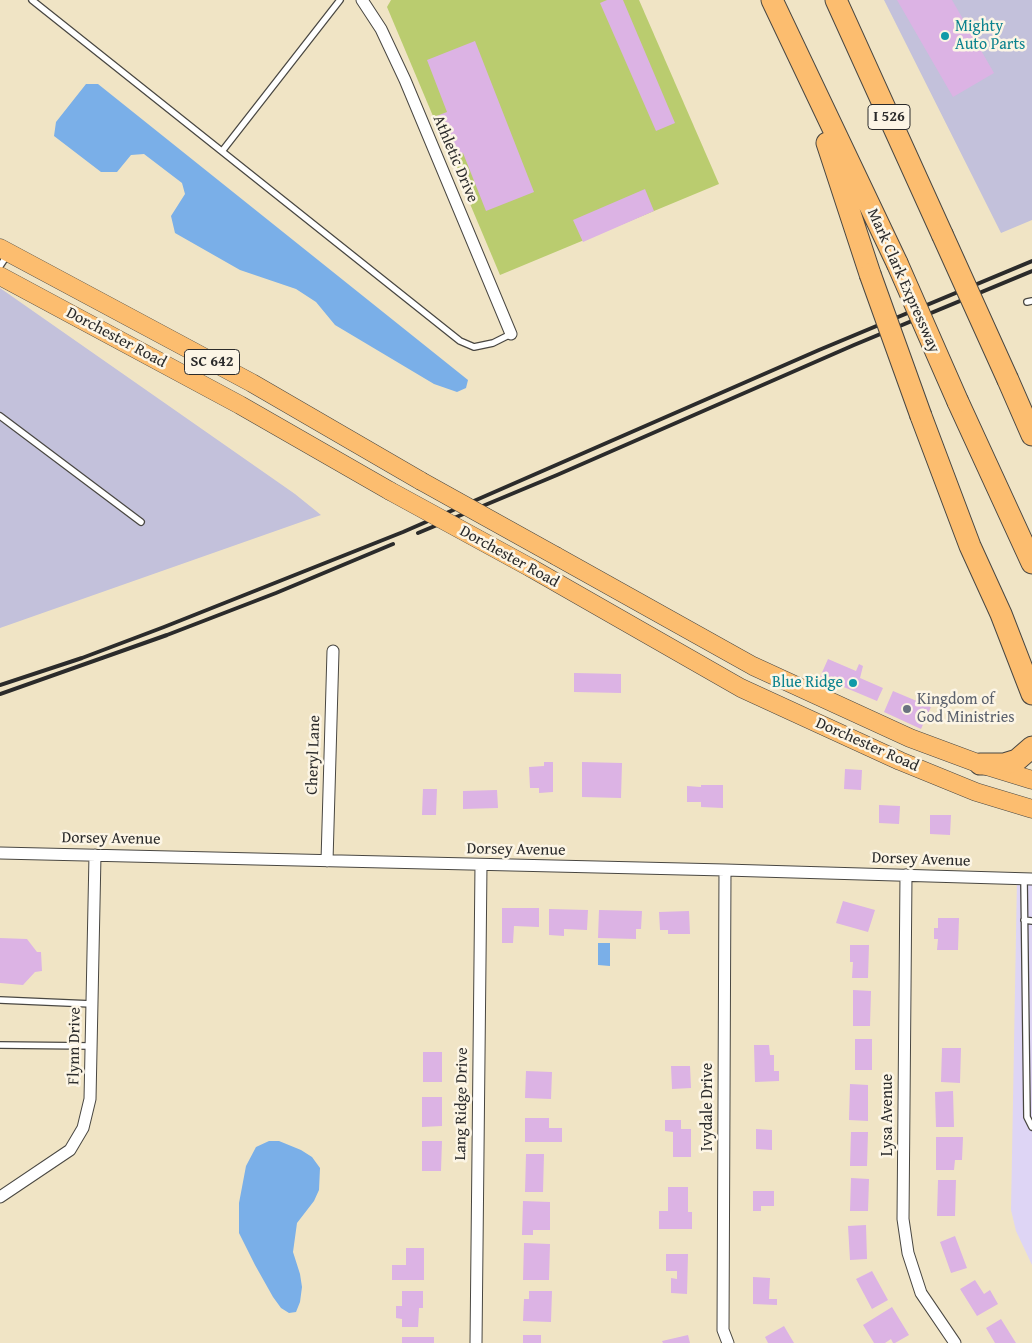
<!DOCTYPE html>
<html>
<head>
<meta charset="utf-8">
<style>
	body { margin:0 }
	canvas { display:block; background:#f0e4c5 }
</style>
</head>
<body>
<canvas width="1032" height="1343"></canvas>
<script>
const ctx = document.querySelector('canvas').getContext('2d');
ctx.lineJoin = 'round';
function fillPath(path, color) {
  ctx.fillStyle = color;
  ctx.fill(path, 'evenodd');
}
function toPath(rows) {
  const path = new Path2D();
  for (const r of rows) {
    path.moveTo(r[0], r[1]);
    for (let i = 2; i < r.length; i += 2) path.lineTo(r[i], r[i + 1]);
  }
  return path;
}
function trace(path, color, width, dash) {
  ctx.strokeStyle = color;
  ctx.lineWidth = width;
  ctx.lineCap = dash ? 'butt' : 'round';
  ctx.setLineDash(dash || []);
  ctx.stroke(path);
}
function write(font, color, halo, rows, align = 'center') {
  ctx.font = font + ' "Gentium Book Plus",serif';
  ctx.lineWidth = 5;
  ctx.setLineDash([]);
  ctx.textBaseline = 'middle';
  ctx.strokeStyle = halo;
  ctx.fillStyle = color;
  for (const [text, x, y, turn = 0] of rows) {
    ctx.save();
    ctx.translate(x, y);
    ctx.rotate((+turn || 0) * Math.PI / 180);
    ctx.textAlign = isNaN(turn) ? turn : align;
    if (halo) ctx.strokeText(text, 0, 0);
    ctx.fillText(text, 0, 0);
    ctx.restore();
  }
}
fillPath(toPath([
	[1017,879,1032,879,1032,1265,1016,1231,1011,1210]
]), '#ded5f5');
fillPath(toPath([
	[884,0,1032,0,1032,220,1001,233],
	[0,288,295,494,321,515,0,628]
]), '#c3c1db');
fillPath(toPath([
	[391,0,639,0,719,184,500,275,387,7]
]), '#bacc6f');
fillPath(toPath([
	[86,84,98,84,468,380,466,388,457,392,434,384,335,325,316,302,296,289,240,270,175,233,171,216,185,194,182,183,144,154,131,155,117,172,101,172,54,136,56,122],
	[598,943,610,943,610,966,598,965],
	[269,1141,279,1141,301,1150,312,1157,320,1168,319,1190,314,1201,297,1223,293,1252,300,1274,302,1287,300,1302,296,1312,289,1313,281,1308,273,1297,255,1265,239,1233,239,1203,246,1166,256,1147]
]), '#7aafe8');
fillPath(toPath([
	[607,0,623,0,675,123,656,131,600,3],
	[897,0,952,0,994,73,953,97],
	[475,41,534,192,486,211,463,153,450,158,434,117,447,112,427,60],
	[645,189,654,211,583,242,573,220],
	[828,659,856,671,859,664,863,666,860,678,883,688,877,701,820,677],
	[574,673,621,674,621,693,574,692],
	[893,691,931,707,921,729,884,712],
	[544,762,553,762,553,792,539,793,539,788,530,788,529,767,544,766],
	[582,762,622,763,621,798,582,797],
	[845,769,862,770,861,790,844,789],
	[701,785,723,785,723,808,701,807,701,802,687,802,687,786,701,787],
	[423,789,437,789,436,815,422,815],
	[497,790,498,808,463,809,463,791],
	[879,805,900,806,899,824,879,823],
	[930,815,951,815,950,835,930,834],
	[843,901,875,910,868,932,836,923],
	[502,908,539,908,539,927,514,926,513,943,502,943],
	[549,909,588,910,587,930,564,929,564,936,549,935],
	[599,910,642,911,641,929,636,929,636,939,598,938],
	[689,911,690,934,668,934,668,930,660,930,659,912],
	[938,918,959,918,958,950,937,950,938,939,934,939,934,928,938,928],
	[0,938,27,939,37,952,41,952,42,971,35,972,23,985,0,983],
	[850,945,869,945,868,978,852,978,853,962,850,962],
	[853,990,871,991,870,1026,853,1026],
	[855,1039,872,1039,872,1070,855,1070],
	[754,1045,769,1045,770,1055,774,1055,774,1071,779,1071,779,1081,755,1082],
	[942,1048,961,1048,960,1083,941,1082],
	[423,1052,442,1052,442,1082,423,1082],
	[671,1066,690,1066,691,1088,672,1089],
	[526,1071,552,1072,551,1099,525,1098],
	[850,1084,868,1085,868,1121,849,1120],
	[953,1091,954,1127,936,1127,935,1092],
	[422,1097,442,1097,442,1126,422,1127],
	[525,1118,549,1118,549,1128,562,1128,562,1142,525,1142],
	[665,1120,681,1120,681,1129,691,1129,691,1157,673,1157,673,1132,665,1131],
	[756,1129,772,1130,772,1150,756,1149],
	[851,1132,868,1132,867,1166,850,1166],
	[936,1137,963,1137,962,1160,955,1160,954,1170,936,1170],
	[422,1141,442,1141,441,1171,422,1171],
	[526,1154,544,1154,543,1192,525,1192],
	[851,1178,869,1179,868,1211,850,1211],
	[938,1180,956,1180,955,1216,937,1216],
	[668,1187,688,1187,688,1212,692,1212,692,1229,659,1229,659,1211,668,1211],
	[753,1191,774,1191,774,1206,761,1206,761,1211,753,1211],
	[523,1201,550,1202,550,1230,533,1230,533,1235,522,1235],
	[866,1225,867,1259,850,1260,848,1226],
	[955,1236,967,1268,951,1273,940,1242],
	[524,1243,550,1244,549,1280,523,1280],
	[406,1248,424,1248,424,1280,392,1280,392,1265,406,1265],
	[666,1254,688,1254,687,1294,671,1293,671,1278,677,1279,677,1271,666,1271],
	[872,1271,888,1300,872,1309,856,1279],
	[753,1277,770,1278,769,1299,777,1299,777,1305,753,1304],
	[975,1280,984,1294,990,1290,998,1304,977,1316,960,1289],
	[402,1291,423,1291,423,1308,419,1308,418,1327,402,1327,402,1319,396,1318,396,1306,402,1306],
	[529,1291,552,1291,551,1322,523,1321,524,1299,529,1299],
	[892,1307,909,1335,895,1343,893,1343,891,1339,885,1343,874,1343,863,1325],
	[1001,1319,1016,1343,995,1343,986,1328],
	[784,1326,794,1343,768,1343,765,1337],
	[523,1335,541,1335,541,1343,523,1343],
	[688,1335,690,1343,663,1343,662,1341],
	[402,1337,434,1337,434,1343,402,1343]
]), '#dcb3e4');
const lane = toPath([
	[32,0,460,341,474,347,493,343,511,334],
	[223,150,340,0],
	[0,266,8,254],
	[1027,302,1032,301],
	[0,416,141,522],
	[1024,879,1027,1117,1032,1127],
	[1024,920,1032,921],
	[0,1000,92,1004],
	[0,1045,91,1046]
]);
const street = toPath([
	[362,0,381,29,405,80,511,334],
	[0,853,725,870,1032,879],
	[327,861,333,651],
	[725,870,723,1330,728,1343],
	[906,875,903,1219,908,1253,921,1293,955,1343],
	[0,1197,70,1150,83,1128,90,1099,95,855],
	[476,1343,481,865]
]);
const primary = toPath([
	[0,248,252,383,421,481],
	[0,276,240,405,390,491],
	[556,556,753,666,910,738,980,764,1032,780],
	[531,568,741,688,900,761,976,792,1032,809]
]);
const highway = toPath([
	[772,0,897,263],
	[836,0,942,234],
	[827,143,870,274],
	[1008,380,1032,435],
	[958,402,1032,563],
	[921,416,970,546,1001,614,1032,694],
	[980,764,1004,764,1017,760,1032,747]
]);
trace(lane, '#494742', 8);
trace(street, '#494742', 13);
trace(primary, '#494742', 19);
trace(highway, '#494742', 23);
trace(lane, '#fff', 5.5);
trace(street, '#fff', 11);
trace(primary, '#fcbd6f', 18);
trace(highway, '#fcbd6f', 21);
trace(toPath([
	[418,533,557,475,854,345,1032,271],
	[0,685,82,658,164,627,403,532,819,350,1032,261],
	[0,694,167,635,276,593,393,544]
]), '#2b2b2b', 4);
const primaryBridge = toPath([
	[421,481,556,556],
	[390,491,531,568]
]);
const highwayBridge = toPath([
	[942,234,1008,380],
	[897,263,958,402],
	[870,274,921,416]
]);
trace(primaryBridge, '#494742', 19, []);
trace(highwayBridge, '#494742', 23, []);
trace(primaryBridge, '#fcbd6f', 18);
trace(highwayBridge, '#fcbd6f', 21);
for (const [x, y, r, color] of [
	[945,36,5,"#0f9aa8"],
	[853,683,5,"#0f9aa8"],
	[907,709,5,"#6b7280"]
]) {
  const dot = new Path2D();
  dot.arc(x, y, r, 0, 2 * Math.PI);
  ctx.fillStyle = color;
  ctx.fill(dot);
  trace(dot, '#fcf5e5', 2);
}
for (const [x, y, w] of [
	[889,117,42],
	[212,362,55]
]) {
  const box = new Path2D();
  box.roundRect(x - w / 2, y - 12.5, w, 25, 4);
  ctx.fillStyle = '#fcf5e5';
  ctx.fill(box);
  trace(box, '#2b2b2b', 1);
}
write('bold 15px', '#2b2b2b', null, [
	["I 526",889,117],
	["SC 642",212,362]
]);
write('16px', '#0d838f', '#fcf5e5', [
	["Mighty",955,27],
	["Auto Parts",955,45],
	["Blue Ridge",843,683,"right"]
], 'left');
write('16px', '#2b2b2b', '#fcf5e5', [
	["Athletic Drive",455,159,67],
	["Mark Clark Expressway",903,281,66],
	["Dorchester Road",116,338,28],
	["Dorchester Road",509,557,29],
	["Dorchester Road",867,745,24],
	["Cheryl Lane",314,755,-88],
	["Dorsey Avenue",111,839,1],
	["Dorsey Avenue",516,850,1],
	["Dorsey Avenue",921,860,2],
	["Flynn Drive",75,1046,-89],
	["Lang Ridge Drive",462,1104,-89],
	["Ivydale Drive",708,1107,-90],
	["Lysa Avenue",888,1115,-90]
]);
write('16px', '#5b616d', '#fcf5e5', [
	["Kingdom of",917,700],
	["God Ministries",917,718]
], 'left');
</script>
</body>
</html>
